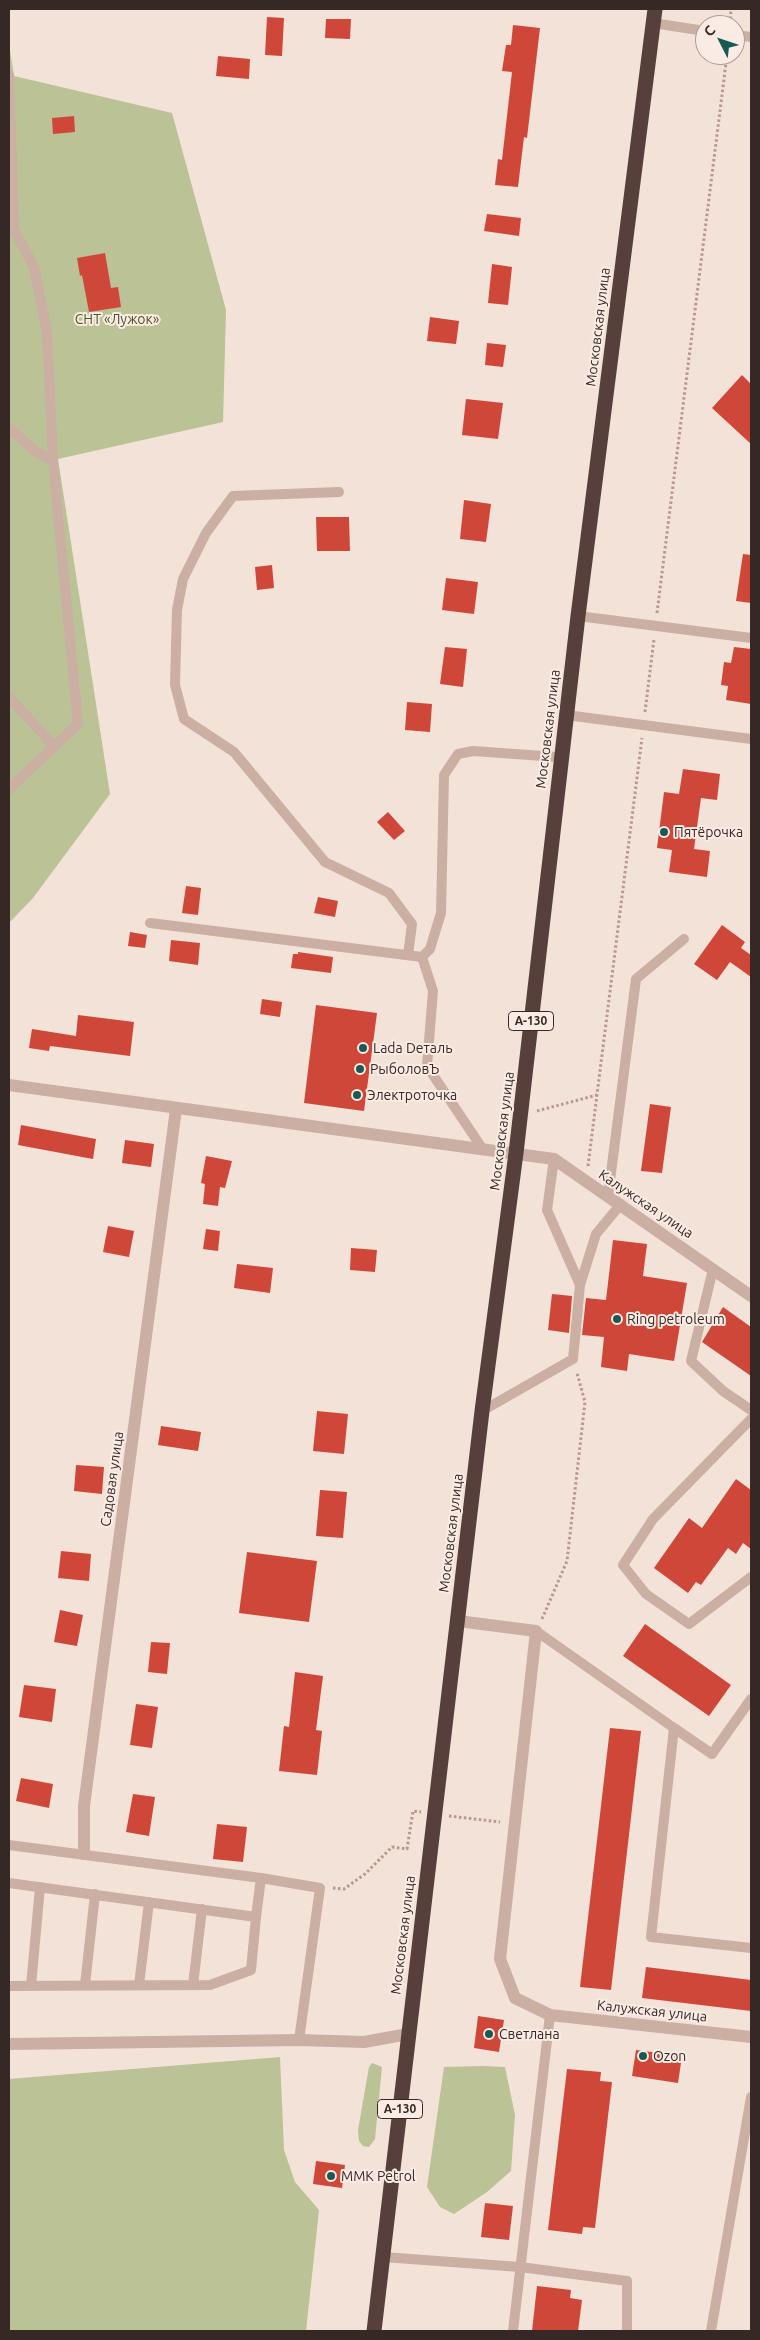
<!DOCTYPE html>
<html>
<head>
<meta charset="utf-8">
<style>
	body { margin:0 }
	#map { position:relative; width:760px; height:2340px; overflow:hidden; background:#f3e2d7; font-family:Ubuntu,sans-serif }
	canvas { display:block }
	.frame { position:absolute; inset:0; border:10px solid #362825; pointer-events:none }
	.north { position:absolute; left:695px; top:15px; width:50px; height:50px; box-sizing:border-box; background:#faece4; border:1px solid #ac9e98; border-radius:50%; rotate:311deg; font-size:14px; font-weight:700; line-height:20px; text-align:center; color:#362825 }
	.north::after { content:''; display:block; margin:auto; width:18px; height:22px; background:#185a54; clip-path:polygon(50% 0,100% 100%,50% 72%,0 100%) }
</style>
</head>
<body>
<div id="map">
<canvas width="760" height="2340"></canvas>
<div class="frame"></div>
<div class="north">С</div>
</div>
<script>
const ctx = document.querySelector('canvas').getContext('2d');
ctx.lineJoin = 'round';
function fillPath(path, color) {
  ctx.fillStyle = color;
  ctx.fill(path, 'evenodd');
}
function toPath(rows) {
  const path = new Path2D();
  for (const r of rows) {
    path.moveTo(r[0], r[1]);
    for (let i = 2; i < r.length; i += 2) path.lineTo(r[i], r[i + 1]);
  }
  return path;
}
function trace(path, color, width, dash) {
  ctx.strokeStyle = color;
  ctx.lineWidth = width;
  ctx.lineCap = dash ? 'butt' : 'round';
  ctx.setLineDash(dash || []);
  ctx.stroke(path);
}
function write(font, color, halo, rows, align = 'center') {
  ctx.font = font + ' Ubuntu,sans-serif';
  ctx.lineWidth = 4;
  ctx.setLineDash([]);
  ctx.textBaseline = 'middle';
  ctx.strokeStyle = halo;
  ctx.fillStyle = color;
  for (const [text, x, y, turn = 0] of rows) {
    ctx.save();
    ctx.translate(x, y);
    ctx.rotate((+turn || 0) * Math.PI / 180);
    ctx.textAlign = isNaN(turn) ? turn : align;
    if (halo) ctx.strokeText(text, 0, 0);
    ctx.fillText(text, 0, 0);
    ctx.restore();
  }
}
fillPath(toPath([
	[9,44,14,76,172,113,226,310,223,422,58,459,110,794,33,898,9,923],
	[280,2057,284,2150,295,2182,319,2210,306,2331,9,2331,9,2079],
	[372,2063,382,2067,375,2139,369,2147,363,2146,359,2141,358,2130,369,2067],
	[482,2066,505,2067,515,2115,511,2171,487,2192,454,2214,440,2207,427,2187,444,2067]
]), '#bac296');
fillPath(toPath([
	[267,17,284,18,282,56,265,55],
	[326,19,351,19,350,39,325,38],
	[513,25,540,28,527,138,524,137,518,187,495,185,498,159,502,160,512,72,502,71,506,45,511,45],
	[218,56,250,59,249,79,216,76],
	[74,116,75,132,53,134,52,118],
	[487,214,521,218,519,236,484,231],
	[105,253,111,288,118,287,121,307,89,312,82,275,80,276,77,258],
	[492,264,512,267,508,305,488,303],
	[430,317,459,321,456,344,427,341],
	[487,343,506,345,503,367,485,365],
	[742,375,751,384,751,444,712,408],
	[466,399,503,403,498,439,462,435],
	[464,500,491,504,486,542,460,539],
	[316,517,349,517,350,551,317,551],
	[743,554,751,555,751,603,736,601],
	[272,565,274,588,257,590,255,567],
	[446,578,478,582,474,614,442,610],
	[445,647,467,649,463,687,440,684],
	[734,647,751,649,751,704,726,700,728,686,721,685,724,662,731,663],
	[407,702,432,704,430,732,405,730],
	[683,769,720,774,717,800,701,798,694,849,710,851,707,877,669,872,672,850,657,848,664,792,679,794],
	[388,812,405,831,394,840,377,822],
	[186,886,201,888,198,915,182,913],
	[318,897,338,901,335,917,314,913],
	[722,925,745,942,741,948,751,955,751,977,730,962,717,980,694,964],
	[130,932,147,935,145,948,128,946],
	[171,940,200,943,198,965,169,961],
	[298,952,333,957,331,973,291,968,293,954,298,954],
	[262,999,282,1002,280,1017,260,1014],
	[316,1005,377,1013,364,1111,304,1103],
	[78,1015,134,1022,130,1056,50,1046,49,1051,29,1048,32,1029,76,1036],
	[650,1104,671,1107,662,1173,641,1171],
	[21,1125,96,1139,93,1159,18,1145],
	[125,1140,154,1144,151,1167,122,1163],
	[206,1156,232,1161,225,1188,220,1187,218,1206,203,1204,205,1184,201,1183],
	[108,1226,134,1231,129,1257,103,1252],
	[206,1229,220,1231,218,1251,203,1249],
	[613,1240,647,1244,643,1276,687,1283,674,1361,629,1354,627,1371,601,1367,604,1337,582,1335,586,1298,606,1300],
	[351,1248,377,1250,375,1272,350,1270],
	[237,1264,273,1268,270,1293,234,1288],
	[552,1294,572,1296,569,1333,548,1330],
	[723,1307,751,1327,751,1376,702,1342],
	[317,1411,348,1414,344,1454,313,1451],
	[161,1426,201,1432,198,1451,158,1445],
	[76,1465,104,1467,102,1494,74,1491],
	[736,1479,751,1490,751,1549,743,1543,736,1554,728,1548,701,1585,696,1582,688,1593,654,1568,689,1518,702,1528],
	[320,1490,347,1492,343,1538,316,1536],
	[61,1551,91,1554,89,1581,58,1578],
	[247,1552,317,1561,309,1622,239,1613],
	[60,1610,83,1615,77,1646,54,1642],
	[645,1624,731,1685,709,1716,623,1656],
	[151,1642,170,1643,167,1674,148,1672],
	[295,1672,323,1676,316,1730,322,1731,317,1775,279,1771,284,1726,289,1727],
	[24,1685,56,1689,52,1722,19,1717],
	[136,1704,158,1707,152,1748,130,1745],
	[610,1728,641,1731,611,1990,580,1987],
	[21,1778,53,1784,49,1808,16,1801],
	[133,1794,155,1797,149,1836,126,1832],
	[217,1824,247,1827,243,1862,213,1859],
	[646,1967,751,1980,751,2011,642,1998],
	[478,2016,504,2020,499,2052,474,2048],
	[636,2050,682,2056,678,2083,632,2076],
	[567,2069,601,2072,600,2081,612,2082,595,2228,583,2227,582,2234,548,2230],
	[316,2161,345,2165,342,2188,313,2184],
	[485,2203,513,2206,509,2240,481,2237],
	[537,2286,571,2290,570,2298,582,2300,578,2331,532,2331]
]), '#cf4739');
trace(toPath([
	[730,24,731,9],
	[657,613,727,55],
	[645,712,654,639],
	[537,1111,597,1095],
	[588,1166,642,738],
	[542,1619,567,1561,585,1402,577,1373],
	[449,1816,500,1822],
	[333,1888,344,1889,365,1874,392,1847,407,1849,413,1811,421,1812]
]), '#b7998d', 3, [2.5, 2.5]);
trace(toPath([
	[653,23,705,31],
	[735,35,751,37],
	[9,75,14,230,34,267,47,332,53,461],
	[9,428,35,451,53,461,78,724,9,789],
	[339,492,233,496,206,533,183,579,177,610,175,685,184,719,234,752,325,862,389,893,412,924,408,955],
	[578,616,751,638],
	[9,697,54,746],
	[566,715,751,739],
	[150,923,422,957,433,991,427,1066,482,1148],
	[422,957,430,949,441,913,444,775,458,754,473,751,557,757],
	[608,1196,636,979,684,939],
	[713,1269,691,1361,723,1391,751,1410],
	[580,1285,596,1234,621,1204],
	[482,1411,573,1359,580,1285,547,1210,554,1159],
	[751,1419,653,1519,623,1565,646,1594,689,1624,751,1577],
	[536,1631,674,1728,651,1937,751,1948],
	[674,1728,712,1754,751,1699],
	[9,1845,261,1878,256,1917],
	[261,1878,320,1888,299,2040],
	[9,1883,256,1917,251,1970,210,1985,9,1986],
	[85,1985,95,1894],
	[139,1985,149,1902],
	[193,1985,202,1909],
	[31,1986,40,1887],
	[383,2257,520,2267,627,2281,627,2331],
	[513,2331,550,2015],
	[711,2331,751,2097]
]), '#cbafa3', 10);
trace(toPath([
	[9,1085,554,1159,751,1296],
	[458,1621,536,1631,500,1959,515,1998,550,2015,751,2037],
	[84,1854,84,1806,176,1109],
	[9,2044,299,2040,364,2042,408,2034]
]), '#cbafa3', 12);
trace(toPath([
	[374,2331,482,1411,516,1153,578,616,655,9]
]), '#57403c', 15);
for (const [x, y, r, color] of [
	[664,832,5,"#185a54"],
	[363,1048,5,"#185a54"],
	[360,1069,5,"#185a54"],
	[357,1095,5,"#185a54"],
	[617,1319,5,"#185a54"],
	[489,2034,5,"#185a54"],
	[643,2056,5,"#185a54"],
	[331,2176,5,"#185a54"]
]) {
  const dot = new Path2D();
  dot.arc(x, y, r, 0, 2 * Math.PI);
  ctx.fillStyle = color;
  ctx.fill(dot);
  trace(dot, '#faece4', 2);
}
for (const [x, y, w] of [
	[531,1021,45],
	[400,2109,45]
]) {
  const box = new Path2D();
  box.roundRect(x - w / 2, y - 9.5, w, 19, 4);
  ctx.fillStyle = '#faece4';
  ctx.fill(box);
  trace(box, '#362825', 1);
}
write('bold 12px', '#362825', null, [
	["А-130",531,1021],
	["А-130",400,2109]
]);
write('14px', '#4b5527', '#faece4', [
	["СНТ «Лужок»",117,319]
]);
write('14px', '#362825', '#faece4', [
	["Московская улица",598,327,-83],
	["Московская улица",548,729,-83],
	["Московская улица",502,1131,-83],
	["Калужская улица",646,1204,34],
	["Садовая улица",112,1479,-82],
	["Московская улица",451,1533,-83],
	["Московская улица",403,1935,-83],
	["Калужская улица",652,2011,6]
]);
write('14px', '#362825', '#faece4', [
	["Пятёрочка",674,832],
	["Lada Dеталь",373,1048],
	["РыболовЪ",370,1069],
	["Электроточка",367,1095],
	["Ring petroleum",627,1319],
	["Светлана",499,2034],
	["Ozon",653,2056],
	["MMK Petrol",341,2176]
], 'left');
</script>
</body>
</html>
